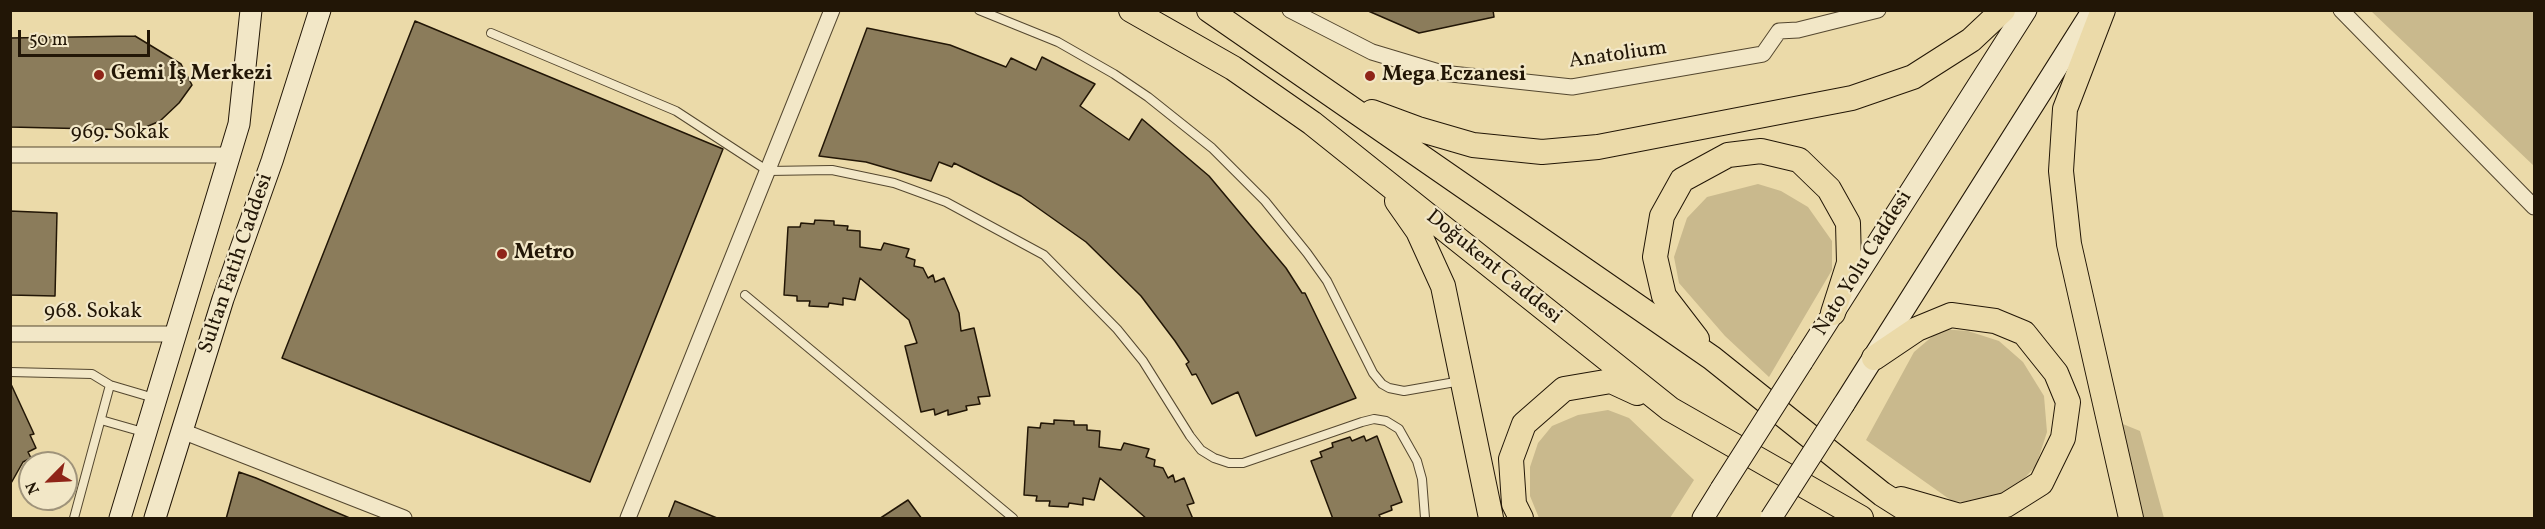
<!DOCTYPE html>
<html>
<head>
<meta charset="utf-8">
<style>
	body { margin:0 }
	#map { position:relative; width:2545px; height:529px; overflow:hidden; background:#ebdaa9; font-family:Vollkorn,serif }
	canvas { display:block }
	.frame { position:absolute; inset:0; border:12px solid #221606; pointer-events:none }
	.north { position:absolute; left:18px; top:451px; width:60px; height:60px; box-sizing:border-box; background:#f2e7c7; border:2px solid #9f937a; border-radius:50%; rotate:246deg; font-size:16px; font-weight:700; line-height:24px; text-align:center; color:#221606 }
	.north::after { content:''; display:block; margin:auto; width:21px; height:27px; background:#8f2418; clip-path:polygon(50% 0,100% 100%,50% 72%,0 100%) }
	.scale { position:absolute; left:18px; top:30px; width:132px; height:27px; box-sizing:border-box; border:3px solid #221606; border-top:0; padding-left:8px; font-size:18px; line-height:21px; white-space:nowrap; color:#221606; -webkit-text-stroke:4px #f2e7c7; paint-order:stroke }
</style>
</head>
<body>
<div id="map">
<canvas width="2545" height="529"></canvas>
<div class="frame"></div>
<div class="north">N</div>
<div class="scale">50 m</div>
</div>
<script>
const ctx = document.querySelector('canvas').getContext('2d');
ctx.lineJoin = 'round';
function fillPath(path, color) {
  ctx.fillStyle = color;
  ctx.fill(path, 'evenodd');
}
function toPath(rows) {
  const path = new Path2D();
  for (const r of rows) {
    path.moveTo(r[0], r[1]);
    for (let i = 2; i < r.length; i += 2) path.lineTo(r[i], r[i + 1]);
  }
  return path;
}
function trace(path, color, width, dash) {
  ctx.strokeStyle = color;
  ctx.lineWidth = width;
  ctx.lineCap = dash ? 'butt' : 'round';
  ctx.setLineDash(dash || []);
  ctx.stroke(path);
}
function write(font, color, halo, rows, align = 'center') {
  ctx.font = font + ' Vollkorn,serif';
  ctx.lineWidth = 4.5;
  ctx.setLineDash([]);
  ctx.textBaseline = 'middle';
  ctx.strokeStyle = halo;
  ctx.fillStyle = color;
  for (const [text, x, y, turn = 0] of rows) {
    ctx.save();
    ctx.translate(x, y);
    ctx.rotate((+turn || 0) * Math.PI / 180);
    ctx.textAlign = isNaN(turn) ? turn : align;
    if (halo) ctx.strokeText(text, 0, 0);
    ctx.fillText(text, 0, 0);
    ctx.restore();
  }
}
fillPath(toPath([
	[2371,11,2534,11,2534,166],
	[1758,184,1781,191,1808,207,1832,241,1832,270,1769,377,1725,336,1679,283,1674,257,1687,218,1707,197],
	[1941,329,1968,331,1999,341,2023,362,2044,396,2047,432,2036,466,2013,490,1977,503,1952,501,1866,440,1914,352],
	[1608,410,1629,418,1694,480,1670,518,1539,518,1530,496,1530,467,1538,443,1552,426,1578,415],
	[2108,418,2140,431,2164,518,2131,518]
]), '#c9b98d');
const building = toPath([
	[1366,10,1493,10,1494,17,1419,33,1366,10],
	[415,21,723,149,590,482,282,358,415,21],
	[867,28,950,45,1006,67,1011,58,1036,70,1042,57,1095,84,1080,106,1129,140,1142,119,1209,176,1286,268,1302,293,1305,293,1356,398,1256,436,1238,392,1212,404,1196,374,1192,375,1186,364,1189,362,1175,341,1141,296,1086,242,1021,196,954,163,952,167,939,162,931,181,866,162,819,156,867,28],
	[135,36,181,64,192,85,179,103,160,121,139,130,10,127,10,38,135,36],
	[10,211,57,213,55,296,10,295,10,211],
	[815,220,834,221,834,225,848,226,847,230,860,231,860,247,881,250,884,243,909,249,906,257,915,260,914,266,923,268,928,278,933,275,935,282,944,278,959,313,961,331,974,328,990,396,978,397,980,404,966,406,967,410,948,415,948,410,935,415,934,409,921,412,905,346,917,343,909,320,860,278,855,300,843,298,843,305,829,303,828,307,809,306,810,301,797,301,797,296,784,295,788,227,800,227,801,223,814,224,815,220],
	[10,382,34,434,30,435,36,448,28,452,31,458,23,462,10,485,10,382],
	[1054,420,1074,421,1074,425,1087,425,1087,430,1100,431,1099,447,1121,450,1124,443,1149,449,1146,457,1155,460,1154,466,1163,468,1168,478,1173,475,1175,482,1184,478,1194,503,1187,505,1193,519,1147,519,1100,478,1094,500,1083,498,1083,505,1069,503,1068,507,1049,506,1050,501,1036,501,1037,496,1024,495,1028,427,1040,428,1041,423,1054,424,1054,420],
	[1364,436,1366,441,1377,436,1402,502,1391,506,1392,510,1379,515,1381,519,1333,519,1311,461,1322,457,1320,452,1333,447,1332,443,1350,437,1352,441,1364,436],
	[239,472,256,478,352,519,226,519,239,472],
	[908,500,922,519,879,519,908,500],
	[675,501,717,518,717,519,668,519,675,501]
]);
fillPath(building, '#8b7c5b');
trace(building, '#221606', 1.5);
const service = toPath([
	[979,10,1058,42,1114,74,1148,97,1212,148,1265,201,1307,253,1327,281,1373,373,1382,384,1389,388,1404,391,1461,381],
	[491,33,676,111,768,171,832,170,894,183,946,202,1044,255,1117,329,1143,361,1190,436,1201,450,1214,458,1229,463,1243,463,1362,422,1374,419,1386,421,1399,429,1417,461,1422,479,1425,518],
	[745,295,1013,518],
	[10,372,92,374,110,385,154,398],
	[101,420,143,432],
	[74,518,110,385]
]);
const minor = toPath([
	[1290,10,1372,52,1442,73,1572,87,1763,54,1779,31,1798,30,1878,10],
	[2341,10,2534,207],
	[10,155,230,155],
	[10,334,176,334],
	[182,431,404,518],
	[628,518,832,10]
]);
const secondary = toPath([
	[1802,362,2026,10],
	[1844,404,2093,10],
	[120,518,239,124,251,10],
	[155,518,223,299,272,161,320,10],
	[1703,518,1721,489]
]);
const primary = toPath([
	[1131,10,1233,68,1312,123,1670,409,1861,518],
	[1209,10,1712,358,1882,494,1920,518],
	[2103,10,2065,109,2061,171,2069,244,2131,518],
	[1372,112,1418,129,1473,145,1542,152,1598,147,1852,98,1913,77,1971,40,2003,10],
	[1397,201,1418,231,1443,286,1491,518],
	[1697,339,1664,296,1655,257,1662,216,1682,180,1728,155,1761,151,1799,160,1829,189,1848,223,1849,263,1833,313],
	[1874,358,1917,329,1951,315,1995,321,2024,333,2056,373,2068,402,2063,438,2041,483,2006,505,1960,516,1901,499],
	[1521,518,1514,504,1511,459,1524,424,1564,389,1611,381,1637,393]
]);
trace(service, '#54472f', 10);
trace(minor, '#54472f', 17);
trace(secondary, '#221606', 23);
trace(primary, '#221606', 26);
trace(service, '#f2e7c7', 8);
trace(minor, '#f2e7c7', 15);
trace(secondary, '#f2e7c7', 21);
trace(primary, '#ebdaa9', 24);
const secondaryBridge = toPath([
	[1721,489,1802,362],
	[1771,518,1844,404]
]);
trace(secondaryBridge, '#221606', 23, []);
trace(secondaryBridge, '#f2e7c7', 21);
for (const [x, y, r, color] of [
	[99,75,6,"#8f2418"],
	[1370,76,6,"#8f2418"],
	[502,254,6,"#8f2418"]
]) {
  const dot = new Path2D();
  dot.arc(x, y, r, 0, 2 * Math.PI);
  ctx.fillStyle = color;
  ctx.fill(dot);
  trace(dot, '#f2e7c7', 2);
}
write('21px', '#221606', '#f2e7c7', [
	["Anatolium",1618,56,-8],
	["969. Sokak",120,134],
	["Sultan Fatih Caddesi",237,264,-71],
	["Nato Yolu Caddesi",1864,264,-58],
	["Doğukent Caddesi",1493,268,39],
	["968. Sokak",93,313]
]);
write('bold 21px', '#221606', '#f2e7c7', [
	["Gemi İş Merkezi",111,75],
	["Mega Eczanesi",1382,76],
	["Metro",514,254]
], 'left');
</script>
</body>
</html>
